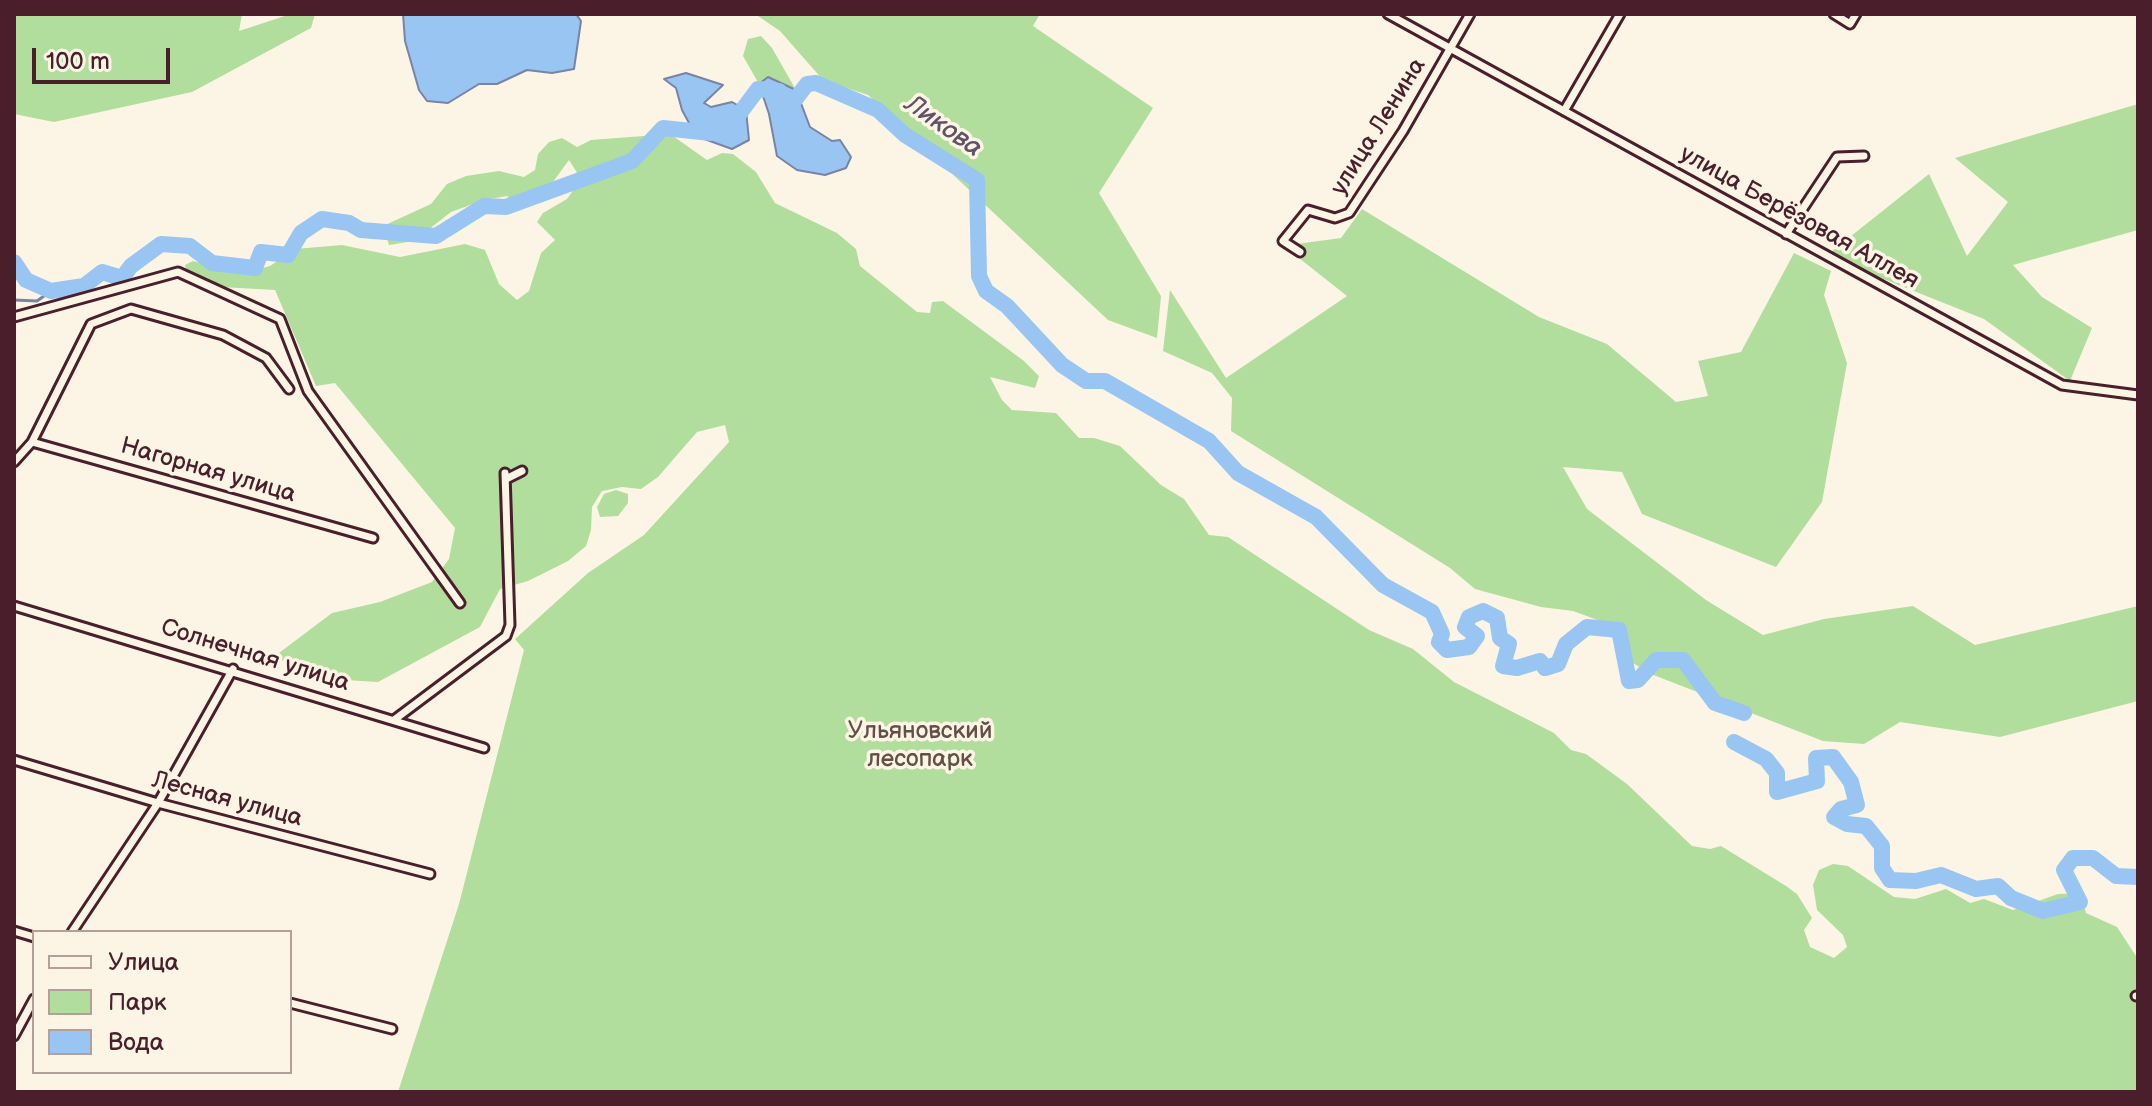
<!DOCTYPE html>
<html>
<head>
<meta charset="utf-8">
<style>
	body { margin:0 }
	#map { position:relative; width:2152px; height:1106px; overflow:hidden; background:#fcf5e5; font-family:"Balsamiq Sans",sans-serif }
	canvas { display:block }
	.frame { position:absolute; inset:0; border:16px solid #4a1f2b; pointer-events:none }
	.legend { position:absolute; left:32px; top:930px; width:260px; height:144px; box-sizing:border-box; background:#fcf5e5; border:2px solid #b59f9b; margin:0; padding:10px 14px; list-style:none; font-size:24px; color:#4a1f2b }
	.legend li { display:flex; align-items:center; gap:16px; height:40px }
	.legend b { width:40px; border:2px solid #b59f9b }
	.scale { position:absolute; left:32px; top:48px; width:138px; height:36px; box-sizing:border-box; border:4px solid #4a1f2b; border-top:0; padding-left:10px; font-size:24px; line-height:28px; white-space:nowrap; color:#4a1f2b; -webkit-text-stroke:6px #fcf5e5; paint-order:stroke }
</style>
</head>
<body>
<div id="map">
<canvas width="2152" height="1106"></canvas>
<div class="frame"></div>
<ul class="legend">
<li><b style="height:10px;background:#fcf5e5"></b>Улица</li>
<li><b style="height:22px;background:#b1de9c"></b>Парк</li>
<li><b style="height:22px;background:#99c5f3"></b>Вода</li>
</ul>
<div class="scale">100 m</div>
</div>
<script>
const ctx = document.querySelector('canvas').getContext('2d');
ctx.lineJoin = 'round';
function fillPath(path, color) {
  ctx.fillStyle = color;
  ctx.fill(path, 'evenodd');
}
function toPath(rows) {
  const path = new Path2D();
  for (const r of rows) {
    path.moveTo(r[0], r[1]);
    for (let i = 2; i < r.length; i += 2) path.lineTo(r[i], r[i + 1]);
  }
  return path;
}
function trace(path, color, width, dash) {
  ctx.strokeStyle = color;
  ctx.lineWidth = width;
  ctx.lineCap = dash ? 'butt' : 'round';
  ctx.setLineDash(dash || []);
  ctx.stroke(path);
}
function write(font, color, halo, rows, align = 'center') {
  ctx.font = font + ' "Balsamiq Sans",sans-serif';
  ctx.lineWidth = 7;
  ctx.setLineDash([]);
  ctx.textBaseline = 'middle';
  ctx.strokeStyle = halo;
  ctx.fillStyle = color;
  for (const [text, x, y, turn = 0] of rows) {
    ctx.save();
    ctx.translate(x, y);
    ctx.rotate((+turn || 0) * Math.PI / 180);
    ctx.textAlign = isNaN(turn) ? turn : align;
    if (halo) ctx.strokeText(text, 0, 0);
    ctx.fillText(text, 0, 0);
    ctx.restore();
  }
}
fillPath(toPath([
	[14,14,242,14,239,31,291,14,315,14,311,28,192,92,54,122,14,114],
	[755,14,1040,14,1033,26,1153,108,1099,193,1161,296,1157,338,1108,320,868,95,823,80,780,31],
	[761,36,772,48,796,90,768,77,759,84,743,56,748,39],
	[2138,104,2138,230,2013,265,2042,297,2092,328,2070,381,1984,319,1826,256,1929,174,1967,256,2008,202,1955,158],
	[670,134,707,160,722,153,733,154,756,172,775,203,837,233,856,249,860,266,917,312,930,313,932,302,943,301,1024,361,1039,376,1035,388,990,377,1002,400,1012,410,1056,413,1079,438,1094,438,1120,446,1161,485,1184,499,1209,535,1228,537,1369,630,1413,649,1454,682,1554,733,1571,750,1586,754,1627,784,1692,846,1710,849,1721,846,1786,886,1797,894,1812,918,1804,930,1810,947,1834,958,1847,947,1843,935,1817,910,1813,885,1819,870,1833,864,1848,866,1894,897,1915,899,1946,889,1970,903,1984,899,2013,910,2058,894,2081,893,2086,913,2117,927,2138,959,2138,1092,398,1092,459,904,524,650,515,639,588,573,644,535,729,442,725,425,697,432,658,477,641,489,622,487,602,491,592,507,591,530,586,546,568,561,528,581,500,589,480,627,378,682,312,678,275,656,332,613,380,602,432,582,449,559,455,528,335,383,316,386,275,290,221,287,187,272,185,265,193,261,241,274,270,266,295,249,342,245,400,257,465,244,485,250,499,284,517,300,529,291,541,253,555,240,537,222,543,213,567,199,581,179,569,160,547,190,518,211,507,196,484,200,451,212,414,241,389,245,383,226,431,204,447,184,466,176,499,171,524,177,535,170,538,154,549,142,562,138,577,147,591,140],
	[1362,209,1539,317,1607,344,1676,402,1708,396,1698,361,1741,352,1794,253,1831,271,1824,295,1847,363,1822,502,1776,567,1642,514,1622,472,1563,467,1587,509,1706,600,1763,635,1824,619,1913,606,1975,645,2138,606,2138,701,2000,737,1900,722,1864,744,1823,741,1651,674,1625,658,1603,622,1573,611,1541,607,1475,589,1450,568,1231,431,1232,398,1212,373,1163,351,1170,290,1226,378,1347,296,1290,251,1297,244,1341,238],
	[616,490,628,494,628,503,618,516,600,517,597,507,604,494]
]), '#b1de9c');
const water = toPath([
	[403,14,576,14,581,21,574,69,552,73,527,70,497,84,479,84,448,103,427,101,419,90,405,41,403,14],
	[686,73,723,85,704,103,711,107,732,102,746,110,749,140,732,149,696,136,682,110,676,88,664,79,686,73],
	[768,77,796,90,810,127,832,141,840,140,851,157,846,168,825,175,797,170,777,156,769,114,759,84,768,77]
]);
fillPath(water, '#99c5f3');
trace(water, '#7983a3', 2);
trace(toPath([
	[14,300,37,301,51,291]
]), '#7983a3', 3);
trace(toPath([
	[14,262,26,280,51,291,84,286,102,272,122,278,131,266,161,244,190,246,212,263,255,268,261,252,288,255,301,233,322,219,349,223,361,230,436,236,484,206,506,207,632,161,663,128,711,133,740,113,758,89,779,91,791,105,807,84,816,83,878,110,905,135,977,180,979,276,986,291,1007,306,1062,365,1086,381,1105,381,1209,441,1238,473,1316,517,1383,585,1432,612,1442,634,1439,642,1447,650,1469,647,1477,636,1465,627,1469,617,1483,611,1497,618,1500,638,1509,644,1503,666,1517,668,1540,661,1545,668,1558,664,1566,644,1587,627,1619,630,1629,681,1638,680,1656,660,1683,660,1715,703,1744,713],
	[1734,742,1766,759,1777,773,1777,792,1817,781,1816,758,1833,757,1851,782,1857,805,1841,809,1834,817,1847,824,1866,826,1882,846,1882,868,1890,880,1916,881,1941,875,1976,889,1998,886,2011,898,2043,911,2080,902,2064,870,2073,858,2093,858,2116,876,2138,877]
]), '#99c5f3', 16);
const minor = toPath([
	[1388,14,2062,385,2138,395],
	[1834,14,1850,24,1856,14],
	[1564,111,1620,14],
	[1786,234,1837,157,1864,156],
	[1300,252,1283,241,1308,210,1335,218,1349,213,1403,131,1470,14],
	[14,317,178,272,280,319,308,391,460,603],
	[32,442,373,538],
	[14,462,32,442,91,324,131,309,223,335,266,358,289,389],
	[506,479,522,471],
	[14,606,484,748],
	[394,720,506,636,510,625,505,473],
	[14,760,158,803,430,874],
	[14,931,34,937],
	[72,932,158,803,233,669],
	[2136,996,2138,996],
	[290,1003,392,1029],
	[14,1036,34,999]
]);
trace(minor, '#4a1f2b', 13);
trace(minor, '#fcf5e5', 7);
write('24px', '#4a1f2b', '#fcf5e5', [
	["улица Ленина",1379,127,-58],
	["улица Берёзовая Аллея",1799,218,29],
	["Нагорная улица",208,471,16],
	["Солнечная улица",255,656,17],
	["Лесная улица",227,800,15]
]);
write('24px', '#644f47', '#fcf5e5', [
	["Ульяновский",920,732],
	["лесопарк",920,760]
]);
write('italic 26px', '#625167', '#fcf5e5', [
	["Ликова",943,127,35]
]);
</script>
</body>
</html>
